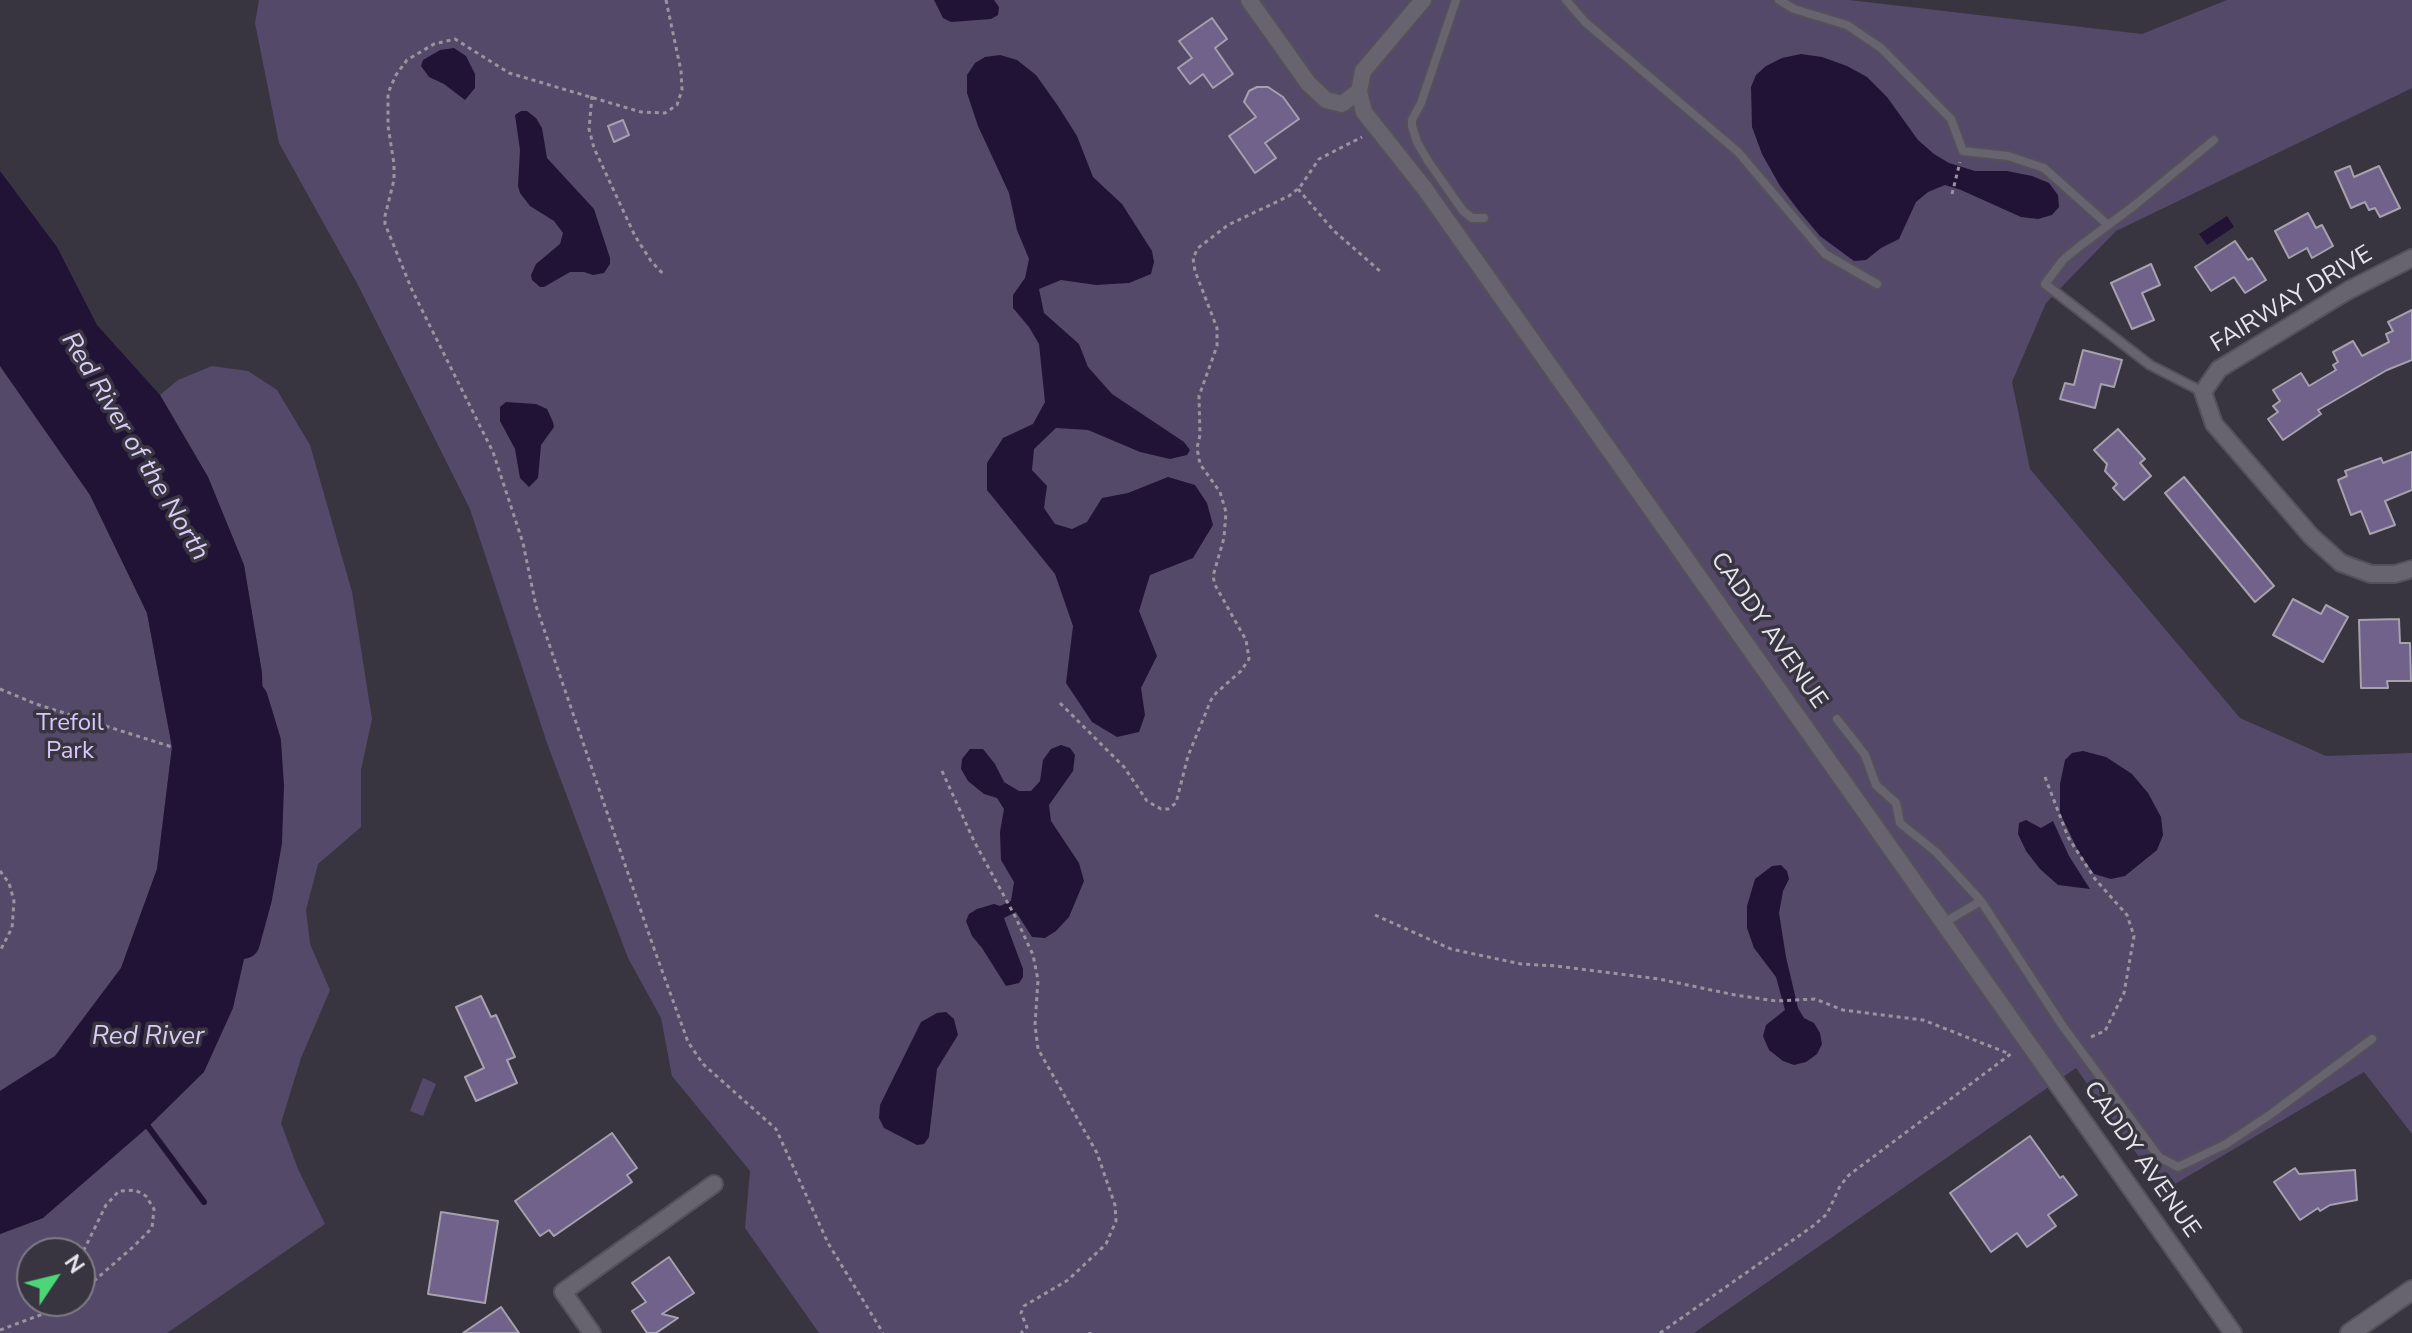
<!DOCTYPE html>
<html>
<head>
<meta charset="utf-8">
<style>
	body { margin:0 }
	#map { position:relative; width:2412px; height:1333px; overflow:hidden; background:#393540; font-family:"Nunito Sans",sans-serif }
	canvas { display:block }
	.north { position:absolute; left:16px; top:1237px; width:80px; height:80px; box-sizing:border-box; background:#393540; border:2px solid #7f7b85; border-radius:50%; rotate:55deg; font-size:22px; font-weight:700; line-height:32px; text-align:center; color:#e7e5ec }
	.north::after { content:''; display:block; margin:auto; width:28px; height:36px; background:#4cd677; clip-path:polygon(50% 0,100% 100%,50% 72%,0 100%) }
</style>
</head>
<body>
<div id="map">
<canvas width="2412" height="1333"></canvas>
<div class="north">N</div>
</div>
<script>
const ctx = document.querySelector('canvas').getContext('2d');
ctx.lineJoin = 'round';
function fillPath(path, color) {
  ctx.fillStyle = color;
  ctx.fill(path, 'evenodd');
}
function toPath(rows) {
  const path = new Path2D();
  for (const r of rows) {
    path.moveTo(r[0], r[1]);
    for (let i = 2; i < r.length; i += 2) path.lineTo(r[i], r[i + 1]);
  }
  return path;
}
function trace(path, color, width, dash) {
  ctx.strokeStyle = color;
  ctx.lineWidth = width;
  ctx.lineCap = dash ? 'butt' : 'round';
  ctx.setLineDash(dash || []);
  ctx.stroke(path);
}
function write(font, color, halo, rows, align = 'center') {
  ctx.font = font + ' "Nunito Sans",sans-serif';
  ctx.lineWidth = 7;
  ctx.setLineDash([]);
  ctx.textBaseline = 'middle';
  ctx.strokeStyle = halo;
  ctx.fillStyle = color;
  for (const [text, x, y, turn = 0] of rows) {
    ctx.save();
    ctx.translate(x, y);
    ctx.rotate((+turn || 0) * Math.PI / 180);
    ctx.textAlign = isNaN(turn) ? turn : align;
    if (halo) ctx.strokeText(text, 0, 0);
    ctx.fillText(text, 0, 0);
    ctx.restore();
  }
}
fillPath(toPath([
	[259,0,1849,0,2142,34,2227,0,2412,0,2412,88,2116,231,2046,303,2012,382,2030,469,2240,718,2326,756,2412,753,2412,1134,2364,1072,2163,1191,2076,1068,1694,1333,819,1333,745,1228,750,1171,672,1076,661,1018,628,958,583,839,547,743,470,509,358,285,279,143,255,23],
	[0,366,90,495,147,613,172,747,157,869,121,968,55,1056,0,1091],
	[212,366,248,371,277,390,310,445,352,592,372,719,361,770,361,827,318,864,306,910,310,944,330,990,301,1058,281,1123,298,1169,325,1224,167,1333,0,1333,0,1234,43,1218,253,919,265,794,262,673,244,565,208,477,160,395,178,380],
	[32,1253,80,1253,80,1301,32,1301],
	[423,1078,436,1084,423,1116,410,1111]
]), '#55496a');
fillPath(toPath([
	[934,0,994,0,999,7,998,15,991,19,951,22,943,18],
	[454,48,466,56,475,74,475,88,465,100,444,84,429,77,421,66,423,60,440,50],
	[1801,54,1822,57,1847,66,1867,77,1887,97,1918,140,1934,154,1949,163,1975,171,2007,171,2032,176,2049,183,2058,195,2059,207,2052,215,2038,219,2021,217,1961,190,1945,185,1928,192,1916,202,1899,239,1881,248,1866,260,1854,261,1820,236,1799,211,1780,186,1762,154,1752,127,1751,87,1756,75,1766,66,1782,58],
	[1000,55,1017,60,1036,75,1058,106,1077,136,1093,177,1122,204,1152,251,1154,262,1151,274,1129,283,1096,285,1061,280,1039,289,1044,313,1079,344,1088,367,1112,394,1184,442,1190,450,1187,455,1170,459,1140,452,1088,430,1056,428,1034,449,1032,470,1047,486,1044,508,1055,524,1072,529,1087,522,1102,498,1128,493,1168,477,1195,485,1207,503,1213,525,1193,558,1150,575,1139,611,1157,656,1141,688,1145,715,1139,732,1117,737,1092,722,1066,683,1073,626,1055,574,987,490,987,463,1003,438,1033,424,1045,402,1039,344,1029,327,1013,308,1013,295,1025,278,1029,259,1017,230,1009,193,978,126,967,93,967,75,975,63,985,57],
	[521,111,527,111,536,118,542,128,547,158,594,209,610,258,610,264,604,273,593,275,584,272,570,272,544,287,540,287,532,280,531,275,536,264,560,244,563,233,554,221,530,206,520,193,518,186,520,150,515,115],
	[0,171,57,247,97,325,160,395,208,477,244,565,262,673,265,794,253,919,233,1008,204,1072,148,1127,43,1218,0,1234,0,1091,55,1056,121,968,157,869,172,747,147,613,90,495,0,366],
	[2227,216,2234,227,2207,245,2199,234],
	[506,402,536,404,547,409,553,422,554,427,541,445,538,478,529,487,520,478,515,449,500,421,500,407],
	[1061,745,1070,748,1075,755,1073,771,1049,805,1051,821,1079,863,1084,881,1069,917,1056,931,1045,938,1032,937,1016,912,1004,918,1023,969,1023,977,1019,983,1006,986,982,948,972,936,966,921,969,914,977,909,994,904,1000,906,1011,901,1014,882,1001,860,1000,832,1004,809,997,798,984,794,968,781,961,769,962,759,970,749,983,749,995,764,1004,782,1019,791,1031,791,1040,781,1043,760,1051,749],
	[2083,751,2106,757,2132,774,2148,793,2161,817,2163,835,2157,850,2125,876,2111,879,2094,874,2078,851,2060,813,2060,784,2065,760,2072,753],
	[2026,820,2041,828,2053,821,2069,856,2090,889,2058,885,2040,869,2026,851,2018,834,2019,823],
	[1781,865,1787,871,1789,879,1783,891,1779,913,1786,957,1798,1008,1804,1018,1814,1023,1820,1033,1822,1044,1817,1054,1806,1062,1794,1065,1783,1061,1769,1050,1763,1036,1766,1025,1785,1010,1776,977,1754,948,1747,928,1747,906,1755,879,1772,866],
	[946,1012,954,1019,958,1035,937,1069,929,1137,924,1144,917,1145,884,1128,879,1118,880,1105,921,1022,937,1013]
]), '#211336');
trace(toPath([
	[144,1121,204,1202]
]), '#211336', 6);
trace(toPath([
	[243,942,255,898,265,842,267,786,264,742,251,699]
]), '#211336', 34);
const building = toPath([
	[1212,18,1227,39,1215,48,1233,74,1213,88,1203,74,1190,84,1178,68,1192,58,1179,41,1212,18],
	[1257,87,1268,87,1283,97,1299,119,1265,143,1276,158,1255,173,1229,136,1256,117,1244,102,1249,91,1257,87],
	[623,120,629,135,614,142,608,126,623,120],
	[2350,166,2354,177,2379,166,2400,208,2380,217,2375,208,2369,210,2365,202,2351,208,2335,172,2350,166],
	[2308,213,2316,228,2322,225,2333,246,2312,258,2307,248,2289,258,2275,231,2308,213],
	[2235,241,2248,260,2252,258,2266,280,2245,293,2234,277,2211,291,2195,267,2235,241],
	[2151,264,2160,285,2142,293,2154,320,2132,329,2111,283,2151,264],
	[2412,310,2412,360,2387,370,2318,410,2321,414,2283,440,2268,419,2278,412,2273,406,2280,401,2273,390,2301,373,2309,386,2336,370,2333,365,2338,362,2333,352,2353,341,2362,356,2389,342,2386,334,2393,331,2388,322,2412,310],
	[2083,350,2122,360,2114,387,2101,384,2095,408,2060,399,2065,383,2074,385,2083,350],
	[2118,429,2145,459,2140,463,2151,476,2124,500,2113,488,2117,484,2105,471,2107,464,2094,450,2118,429],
	[2412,452,2412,490,2385,501,2395,525,2370,534,2361,511,2351,515,2338,480,2347,476,2345,471,2381,458,2383,463,2412,452],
	[2184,477,2274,586,2255,602,2165,493,2184,477],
	[2293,599,2321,614,2326,605,2348,617,2323,662,2273,635,2293,599],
	[2399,619,2400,643,2410,643,2411,681,2387,681,2388,688,2361,688,2359,620,2399,619],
	[481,996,491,1017,496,1015,515,1057,507,1060,517,1083,476,1101,465,1077,484,1068,456,1007,481,996],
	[612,1133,637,1168,627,1175,632,1182,554,1236,549,1230,540,1236,515,1201,612,1133],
	[2030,1136,2060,1178,2063,1176,2077,1195,2048,1215,2056,1226,2027,1247,2017,1233,1991,1252,1950,1193,2030,1136],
	[2295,1168,2299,1174,2355,1170,2357,1200,2330,1205,2320,1211,2318,1208,2300,1220,2274,1182,2295,1168],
	[441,1212,498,1221,485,1303,428,1294,441,1212],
	[669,1257,694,1293,662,1314,678,1318,656,1333,647,1333,632,1311,646,1302,632,1283,669,1257],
	[501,1307,519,1333,463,1333,501,1307]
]);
fillPath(building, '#70628b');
trace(building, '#a5a1ad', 2);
const service = toPath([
	[1456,0,1421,103,1412,120,1412,126,1417,142,1428,161,1463,211,1472,218,1484,218],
	[1566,0,1585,22,1738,152,1825,254,1877,284],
	[1779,0,1794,9,1847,25,1881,48,1951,119,1963,151,2008,156,2044,168,2108,225],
	[2203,392,2150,365,2045,284,2063,260,2080,246,2135,205,2214,140],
	[1837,719,1865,755,1876,785,1896,803,1900,823,1936,852,1981,901,2062,1025,2159,1157,2178,1167,2226,1144,2271,1114,2372,1039],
	[1945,922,1981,901]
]);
const minor = toPath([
	[1249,0,1308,83,1326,100,1342,104,1359,91],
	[1423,0,1363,71,1359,91,1364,112,1425,189,2233,1333],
	[2412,258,2349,290,2219,369,2203,392,2214,424,2311,536,2341,563,2371,574,2395,574,2412,569],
	[592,1333,563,1292,714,1184]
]);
const tertiary = toPath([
	[2350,1333,2412,1290]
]);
trace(service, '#545159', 12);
trace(minor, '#545159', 20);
trace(tertiary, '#545159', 22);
trace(toPath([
	[666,0,681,71,682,90,677,105,665,113,641,112,509,73,455,39,434,44,407,60,396,75,388,93,388,126,394,164,394,180,385,216,385,224,412,290,493,452,523,543,536,606,652,943,688,1042,703,1064,776,1129,828,1243,883,1333],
	[592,96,589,129,594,148,635,236,651,261,665,276],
	[1298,189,1334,231,1381,272],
	[1952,194,1960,162],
	[0,689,36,704,172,747],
	[1060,703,1124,767,1147,801,1161,809,1168,809,1176,803,1188,756,1211,700,1216,693,1241,671,1249,659,1246,640,1215,585,1213,576,1224,538,1226,512,1220,492,1200,464,1197,448,1200,435,1199,396,1217,346,1217,328,1195,271,1193,258,1198,248,1228,225,1289,196,1300,187,1319,159,1362,137],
	[942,771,974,841,1016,918,1033,955,1038,980,1035,1025,1038,1049,1097,1153,1115,1205,1116,1221,1106,1244,1068,1280,1024,1306,1021,1313,1027,1327,1021,1333],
	[2045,777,2068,837,2095,879,2127,915,2134,936,2124,993,2105,1031,2088,1038],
	[0,871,9,883,14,901,12,928,0,951],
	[1375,915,1451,949,1521,964,1557,966,1659,979,1735,995,1776,1001,1815,999,1843,1010,1923,1020,2010,1054],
	[80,1258,106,1205,119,1191,135,1190,146,1196,154,1209,152,1228,133,1247,80,1293],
	[53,1308,57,1301],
	[0,1330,51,1311,68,1301],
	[1090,1333,1090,1332],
	[1660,1333,1813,1226,1827,1214,1840,1186,1849,1175,2012,1053]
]), '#98959e', 3, [4, 4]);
trace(service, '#67636f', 8);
trace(minor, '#67636f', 16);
trace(tertiary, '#67636f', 18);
write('24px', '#e7e5ec', '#393540', [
	["FAIRWAY DRIVE",2292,300,-31],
	["CADDY AVENUE",1768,631,55],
	["CADDY AVENUE",2141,1160,55]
]);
write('24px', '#d9c6fd', '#393540', [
	["Trefoil",70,724],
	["Park",70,752]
]);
write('italic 26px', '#daccf6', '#393540', [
	["Red River of the North",134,447,59],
	["Red River",148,1038]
]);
</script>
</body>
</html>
